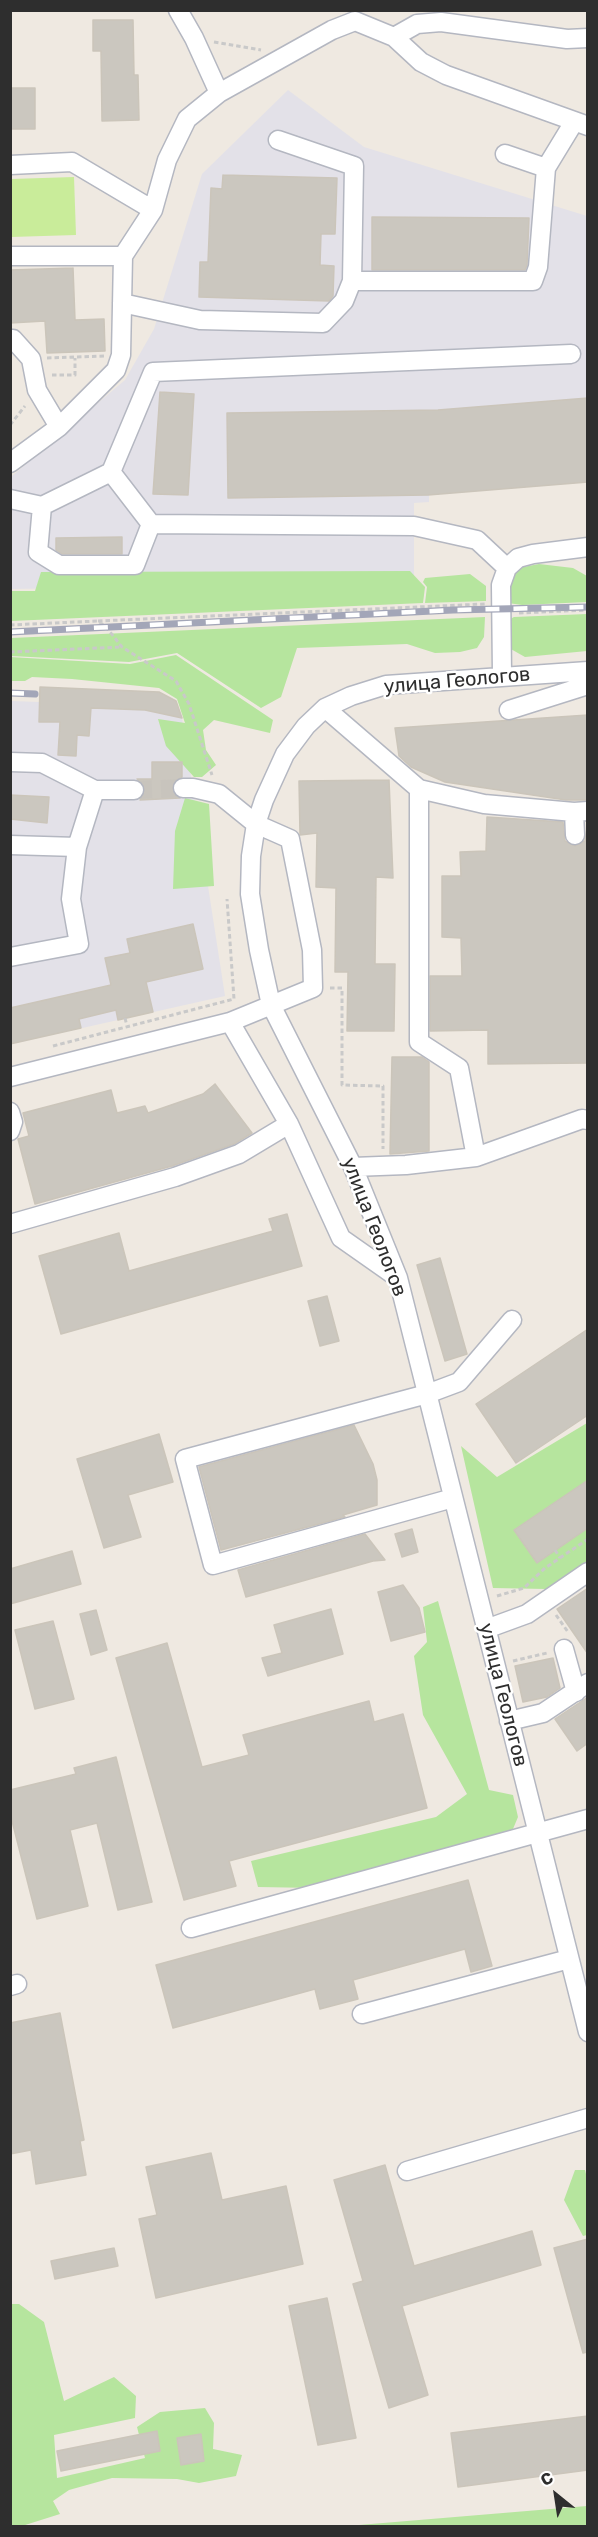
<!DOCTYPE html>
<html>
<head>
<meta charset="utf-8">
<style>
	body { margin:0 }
	#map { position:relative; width:598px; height:2537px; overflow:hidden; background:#efe9e1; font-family:Rubik,sans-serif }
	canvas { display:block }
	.frame { position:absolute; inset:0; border:12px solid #2e2e2e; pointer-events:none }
	.north { position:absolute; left:526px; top:2465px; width:60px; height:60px; -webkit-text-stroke:4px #fff; paint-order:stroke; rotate:330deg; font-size:16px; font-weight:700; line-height:24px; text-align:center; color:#2e2e2e }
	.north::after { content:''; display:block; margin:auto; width:21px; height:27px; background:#2e2e2e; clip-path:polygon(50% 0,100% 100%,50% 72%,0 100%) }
</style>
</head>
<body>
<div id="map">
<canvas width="598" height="2537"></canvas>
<div class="frame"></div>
<div class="north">С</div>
</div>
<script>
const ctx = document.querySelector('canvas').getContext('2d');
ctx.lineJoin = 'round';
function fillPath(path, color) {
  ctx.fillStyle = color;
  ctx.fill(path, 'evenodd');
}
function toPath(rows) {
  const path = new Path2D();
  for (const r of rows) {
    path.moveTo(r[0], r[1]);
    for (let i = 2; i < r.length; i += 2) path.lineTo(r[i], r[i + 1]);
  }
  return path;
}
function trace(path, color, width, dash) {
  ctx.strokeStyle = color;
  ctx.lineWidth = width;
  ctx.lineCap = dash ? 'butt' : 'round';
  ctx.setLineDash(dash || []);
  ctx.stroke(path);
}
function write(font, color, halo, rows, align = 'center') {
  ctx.font = font + ' Rubik,sans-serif';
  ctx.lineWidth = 5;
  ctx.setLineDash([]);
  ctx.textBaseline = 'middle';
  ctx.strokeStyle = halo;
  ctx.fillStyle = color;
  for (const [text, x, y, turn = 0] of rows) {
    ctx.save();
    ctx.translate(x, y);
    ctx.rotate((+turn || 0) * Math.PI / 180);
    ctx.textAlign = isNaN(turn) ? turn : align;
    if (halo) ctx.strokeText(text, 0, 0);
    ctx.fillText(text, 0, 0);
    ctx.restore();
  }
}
fillPath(toPath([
	[288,90,364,147,587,216,587,482,429,495,429,502,414,503,414,583,11,589,12,476,125,380,154,329,202,174],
	[40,687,159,692,176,701,182,718,225,996,11,1044,11,701,39,702]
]), '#e3e1e8');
fillPath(toPath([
	[539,564,573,568,587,576,587,602,522,605,508,603,507,582,518,568],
	[410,571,425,587,423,603,11,621,10,591,35,591,41,572],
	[470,574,486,586,486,601,425,603,427,587,423,582,425,578],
	[587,614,587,651,525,657,509,648,508,620,514,617],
	[485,617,484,637,477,648,460,652,435,653,407,644,297,648,281,697,261,708,177,653,129,662,11,656,11,638],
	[176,655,273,720,270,733,214,720,203,730,206,750,216,765,202,777,194,777,166,746,158,719,185,723,177,699,159,688,72,679,32,677,25,681,11,681,10,657,130,664],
	[185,798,209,804,214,886,173,889,175,831],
	[587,1423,587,1561,546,1589,493,1588,461,1446,497,1477],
	[438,1601,489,1790,513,1795,518,1817,510,1836,316,1888,258,1887,251,1861,436,1817,467,1794,423,1715,414,1656,427,1642,423,1607],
	[575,2170,585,2170,587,2178,587,2235,583,2236,564,2200],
	[11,2304,19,2304,44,2322,64,2401,114,2377,136,2396,135,2418,54,2435,57,2478,145,2458,137,2427,160,2412,205,2408,214,2423,213,2449,242,2455,236,2476,199,2483,177,2479,112,2478,69,2490,53,2501,60,2514,22,2526,11,2526],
	[587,2506,587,2526,347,2526]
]), '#b6e59e');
fillPath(toPath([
	[74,177,76,235,11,237,11,179]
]), '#c9ec9a');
const building = toPath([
	[93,20,133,20,134,75,138,75,139,120,102,121,101,51,93,51,93,20],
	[10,88,35,88,35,129,10,129,10,88],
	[223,175,337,178,335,234,321,234,320,265,334,266,333,296,329,301,199,297,200,262,208,262,211,188,222,189,223,175],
	[372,217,529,218,527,265,525,270,372,270,372,217],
	[73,268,75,320,104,319,105,351,47,353,45,321,10,323,10,270,73,268],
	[160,392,194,394,188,495,153,494,160,392],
	[588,398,588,482,428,495,228,498,227,413,438,410,588,398],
	[122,537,122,554,62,554,56,550,56,538,122,537],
	[40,687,159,692,176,701,182,718,145,710,91,708,89,736,77,735,76,756,58,755,60,722,39,722,40,687],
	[588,715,588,800,566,800,445,782,411,767,399,756,395,728,588,715],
	[152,762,182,762,182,777,174,782,172,787,174,794,180,798,140,800,145,789,143,784,137,779,152,779,152,762],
	[389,780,393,878,376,877,375,964,395,964,394,1031,347,1031,348,972,335,972,336,888,316,887,317,833,300,835,299,781,389,780],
	[10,795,49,797,47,823,10,819,10,795],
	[487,817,563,822,565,841,575,846,585,841,588,822,588,1063,488,1064,488,1030,430,1031,430,976,462,976,461,938,442,937,442,876,461,876,460,852,486,851,487,817],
	[193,924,203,969,146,982,153,1012,118,1020,116,1010,79,1019,81,1028,10,1044,10,1008,111,985,105,958,130,953,127,939,193,924],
	[392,1057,422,1057,429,1062,429,1151,390,1154,392,1057],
	[215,1084,252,1133,234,1144,172,1166,35,1204,18,1139,29,1136,23,1113,111,1090,117,1113,145,1106,148,1113,203,1094,215,1084],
	[287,1214,302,1266,61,1334,39,1256,119,1233,129,1271,273,1231,269,1219,287,1214],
	[440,1258,467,1354,445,1361,417,1265,440,1258],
	[327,1296,339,1341,320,1346,308,1301,327,1296],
	[588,1329,588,1415,516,1463,476,1404,588,1329],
	[354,1425,373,1464,377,1480,377,1505,343,1515,345,1517,221,1550,199,1467,354,1425],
	[159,1434,173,1482,128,1495,141,1537,104,1548,77,1459,159,1434],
	[588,1480,588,1528,537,1563,514,1530,588,1480],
	[412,1529,418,1552,402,1557,395,1534,412,1529],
	[365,1534,385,1560,373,1561,246,1597,238,1570,365,1534],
	[72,1551,81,1584,10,1604,10,1569,72,1551],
	[403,1585,419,1608,425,1632,391,1641,378,1592,403,1585],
	[588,1588,588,1654,557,1609,588,1588],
	[331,1609,343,1654,268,1676,262,1658,282,1653,274,1625,331,1609],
	[96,1610,107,1650,91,1655,80,1614,96,1610],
	[53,1621,74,1699,35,1709,15,1630,53,1621],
	[167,1643,202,1767,249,1755,243,1735,369,1701,374,1722,403,1714,427,1808,229,1861,236,1886,184,1900,116,1658,167,1643],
	[553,1658,560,1688,547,1697,523,1702,515,1666,553,1658],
	[588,1697,588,1743,577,1751,555,1719,588,1697],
	[116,1757,152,1902,118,1910,97,1823,70,1830,88,1906,37,1919,10,1813,10,1790,76,1774,74,1768,116,1757],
	[468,1880,492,1966,471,1972,465,1949,353,1980,358,1999,320,2009,315,1989,173,2028,156,1965,468,1880],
	[60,2013,84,2140,80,2141,86,2175,36,2184,31,2150,10,2154,10,2023,60,2013],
	[211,2153,222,2200,286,2186,303,2264,156,2298,139,2219,157,2215,146,2167,211,2153],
	[385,2165,414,2266,532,2231,541,2265,402,2306,428,2395,389,2408,353,2284,363,2281,334,2180,385,2165],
	[588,2239,588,2352,583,2353,554,2248,588,2239],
	[114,2248,118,2266,55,2279,51,2261,114,2248],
	[327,2298,356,2438,318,2445,289,2306,327,2298],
	[588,2416,588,2470,458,2487,451,2433,588,2416],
	[157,2431,160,2451,61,2471,57,2451,157,2431],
	[201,2434,204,2461,181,2465,177,2438,201,2434]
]);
fillPath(building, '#cbc7bf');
trace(building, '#cbc5ba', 1.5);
trace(toPath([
	[134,790,183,788]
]), '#c8c4bd', 18, [18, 9]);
const minor = toPath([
	[178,10,194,38,219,93],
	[394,37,417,24,441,22,567,39,588,38],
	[505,154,546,168],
	[10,165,72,162,153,210],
	[10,256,123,256],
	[352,281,533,281,538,267,546,168,574,122],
	[122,303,200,320,323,323,344,301,352,281,354,166,278,140],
	[10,339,13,339,31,359,37,390,59,427],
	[10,463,59,427,116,370,121,355,123,256,153,210,167,160,187,119,219,93,332,30,355,21,394,37,421,62,446,75,588,126],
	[111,472,42,506,38,552,59,565,135,565,151,524],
	[10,499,42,506],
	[507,568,477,540,414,526,151,524,111,472,153,372,571,354],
	[588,671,386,685,351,696,325,708,306,726,285,754,264,800,256,824,251,856,250,894,259,950,271,1005,353,1167,398,1278,588,2032],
	[502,675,501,585,507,568,518,558,533,554,588,547],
	[325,708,419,789,419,1042,459,1068,476,1157],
	[509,710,588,685],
	[10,762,42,763,95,790],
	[419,789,484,804,574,812,588,811],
	[574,812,575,835],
	[10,845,77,847],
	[10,957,79,944,71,899,77,847,95,790,134,790],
	[230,1022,289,1124,341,1238,398,1278],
	[10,1077,230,1022,313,988,312,950,290,839,256,824,219,794,193,788,183,788],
	[10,1112,13,1122,10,1131],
	[353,1167,406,1165,476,1157,582,1119,588,1120],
	[10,1224,175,1177,239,1154,289,1124],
	[453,1498,213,1565,185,1459,427,1394,459,1382,512,1320],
	[486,1629,527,1614,588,1572],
	[564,1649,576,1692],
	[509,1721,543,1713,588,1683],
	[191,1928,588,1819],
	[10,1986,17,1984],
	[362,2014,569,1959],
	[407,2171,588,2118]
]);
trace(minor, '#b4b7c1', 21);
trace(toPath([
	[214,42,261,50],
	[47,358,104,356],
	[52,375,75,375,75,358],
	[10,425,25,406],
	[519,613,588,610],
	[98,621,485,604],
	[10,625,98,621,106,627,122,647,176,681,189,704,212,775],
	[10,652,122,647],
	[330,988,342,988,342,1085,383,1086,383,1149],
	[125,1018,127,1026],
	[53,1046,234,999,227,899],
	[555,1550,560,1558],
	[497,1596,524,1588,545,1568,588,1539],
	[556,1615,568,1632],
	[513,1661,547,1653]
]), '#c9c9c9', 3, [4.5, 3]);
trace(minor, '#fff', 18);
const rail = toPath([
	[10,632,453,610,588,607],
	[10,693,35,694]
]);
trace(rail, '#a3a6b8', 7);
trace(rail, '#fff', 4.5, [14]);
write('20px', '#2e2e2e', '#fff', [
	["улица Геологов",457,681,-5],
	["улица Геологов",374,1227,69],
	["улица Геологов",503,1695,76]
]);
</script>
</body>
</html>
